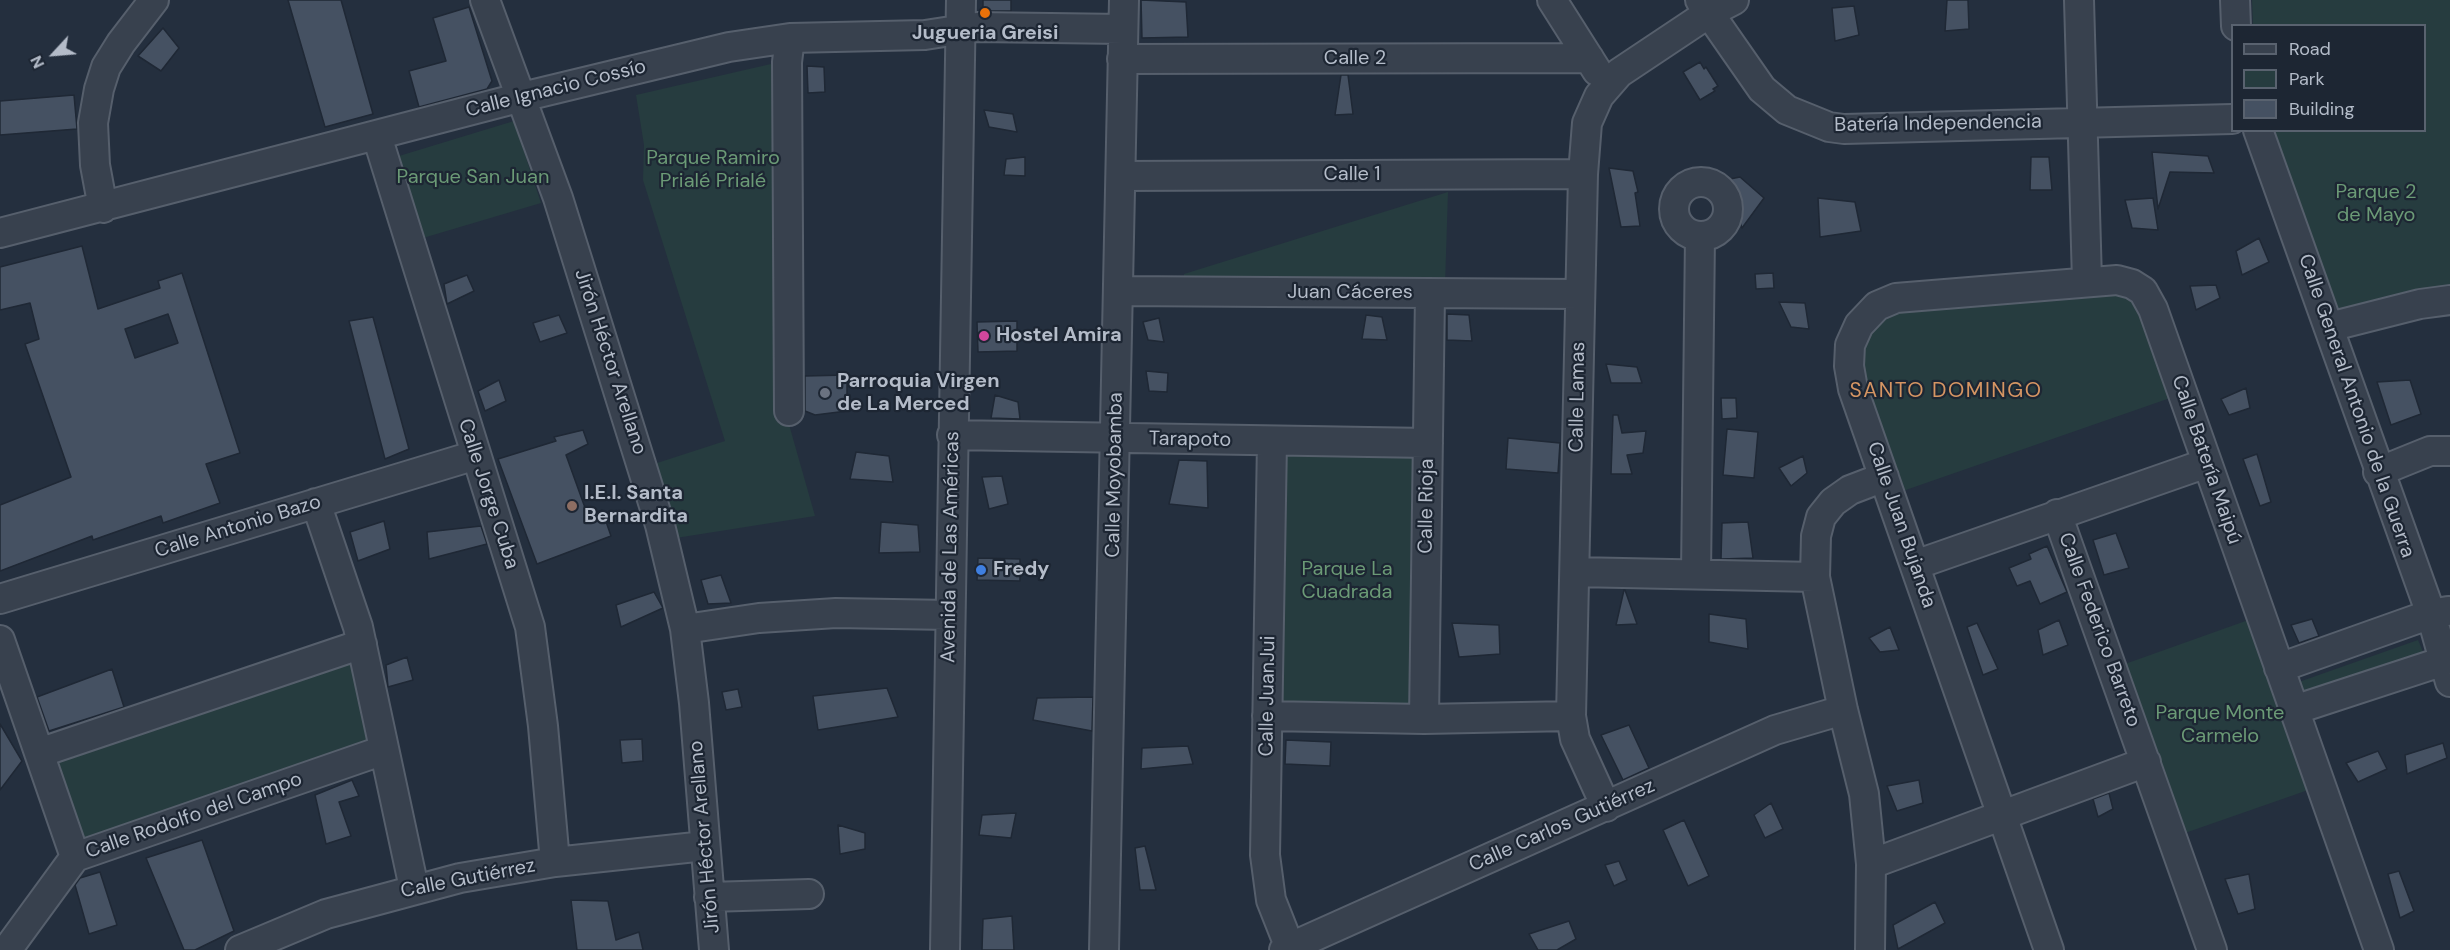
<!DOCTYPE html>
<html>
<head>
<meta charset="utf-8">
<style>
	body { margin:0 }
	#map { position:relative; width:2450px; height:950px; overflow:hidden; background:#242f3e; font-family:"DM Sans",sans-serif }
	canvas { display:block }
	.legend { position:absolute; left:2231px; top:24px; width:195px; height:108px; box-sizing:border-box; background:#1d2633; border:2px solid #59626f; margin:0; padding:8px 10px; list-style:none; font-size:18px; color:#b4bcc9 }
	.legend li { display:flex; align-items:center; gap:12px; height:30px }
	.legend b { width:30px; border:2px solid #59626f }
	.north { position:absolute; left:24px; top:24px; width:60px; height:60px; -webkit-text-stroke:4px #1d2633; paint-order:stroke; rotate:244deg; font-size:16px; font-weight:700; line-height:24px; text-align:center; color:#b4bcc9 }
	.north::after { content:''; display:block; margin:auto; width:21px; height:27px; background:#b4bcc9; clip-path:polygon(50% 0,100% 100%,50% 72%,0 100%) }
</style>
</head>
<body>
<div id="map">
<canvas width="2450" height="950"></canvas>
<ul class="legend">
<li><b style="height:8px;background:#38414e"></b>Road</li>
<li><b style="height:16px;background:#263c3f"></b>Park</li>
<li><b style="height:16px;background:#455162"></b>Building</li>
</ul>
<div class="north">N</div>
</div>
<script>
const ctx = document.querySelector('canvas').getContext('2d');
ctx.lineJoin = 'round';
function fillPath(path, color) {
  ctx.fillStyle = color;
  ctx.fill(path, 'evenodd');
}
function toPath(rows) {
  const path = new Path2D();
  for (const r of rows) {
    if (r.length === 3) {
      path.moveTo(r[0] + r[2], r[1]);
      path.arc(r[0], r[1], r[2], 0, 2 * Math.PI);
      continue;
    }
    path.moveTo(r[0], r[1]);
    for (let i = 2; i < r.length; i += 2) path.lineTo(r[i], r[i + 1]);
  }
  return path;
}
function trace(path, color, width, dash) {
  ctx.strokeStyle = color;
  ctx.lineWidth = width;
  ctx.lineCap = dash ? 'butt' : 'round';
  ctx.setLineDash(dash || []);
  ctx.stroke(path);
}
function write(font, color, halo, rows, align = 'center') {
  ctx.font = font + ' "DM Sans",sans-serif';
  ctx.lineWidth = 4.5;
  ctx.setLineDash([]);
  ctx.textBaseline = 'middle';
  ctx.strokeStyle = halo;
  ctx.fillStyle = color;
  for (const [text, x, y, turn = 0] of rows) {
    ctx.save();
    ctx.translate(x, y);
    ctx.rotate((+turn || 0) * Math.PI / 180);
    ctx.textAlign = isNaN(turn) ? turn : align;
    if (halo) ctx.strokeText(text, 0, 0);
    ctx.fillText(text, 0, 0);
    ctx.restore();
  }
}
fillPath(toPath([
	[2252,0,2450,0,2450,290,2334,314,2274,131,2424,130,2424,26,2253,25],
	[784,61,788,421,815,516,676,538,654,464,725,441,643,180,644,145,636,95],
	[514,121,541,203,423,238,399,156],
	[1448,192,1445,285,1184,285,1184,274],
	[2106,289,2138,301,2176,396,1900,492,1862,381,1861,337,1883,312],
	[1282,453,1417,456,1412,709,1277,706],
	[2254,618,2314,788,2185,833,2125,664],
	[2418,640,2424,654,2301,696,2296,683],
	[351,662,370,746,82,844,53,762]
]), '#263c3f');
const building = toPath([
	[288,0,341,0,373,114,325,127,288,0],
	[983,0,1011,0,1011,11,983,11,983,0],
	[1141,0,1186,2,1188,37,1142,38,1141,0],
	[1947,0,1968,0,1969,29,1945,31,1947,0],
	[1854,6,1859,35,1835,41,1832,8,1854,6],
	[469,7,492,81,487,89,419,107,409,71,446,61,433,18,469,7],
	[163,28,179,48,161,71,138,56,163,28],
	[1700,62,1704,69,1706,67,1718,86,1713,89,1715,91,1700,100,1683,72,1700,62],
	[807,66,824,67,825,92,808,93,807,66],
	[1341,75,1348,75,1353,114,1335,115,1341,75],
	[74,95,77,129,0,135,0,101,74,95],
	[984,110,1013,114,1017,132,989,127,984,110],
	[2152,152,2208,156,2214,173,2170,172,2158,209,2152,152],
	[1025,157,1025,176,1004,175,1006,159,1025,157],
	[2031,157,2049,157,2052,190,2030,190,2031,157],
	[1609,168,1633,171,1638,192,1635,193,1640,226,1621,227,1609,168],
	[1740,177,1764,198,1742,228,1725,180,1740,177],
	[1818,198,1855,202,1861,231,1820,237,1818,198],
	[2153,198,2158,230,2132,228,2125,200,2153,198],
	[2259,238,2269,262,2242,275,2236,251,2259,238],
	[82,246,98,309,160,288,158,281,182,273,240,453,206,464,220,503,163,523,161,516,93,540,92,536,0,571,0,505,71,477,25,344,39,339,30,303,0,310,0,267,82,246],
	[168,314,178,343,135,358,125,329,168,314],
	[1773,273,1774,288,1756,289,1755,274,1773,273],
	[467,275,474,291,447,304,444,284,467,275],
	[2216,285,2220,298,2196,310,2190,286,2216,285],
	[1779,302,1805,303,1809,329,1791,327,1779,302],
	[1447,314,1469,315,1472,341,1447,340,1447,314],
	[559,315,567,333,540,342,533,323,559,315],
	[1366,315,1382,317,1387,340,1362,339,1366,315],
	[373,317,409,449,385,459,349,321,373,317],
	[1159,318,1164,342,1148,340,1143,322,1159,318],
	[1017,321,1017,351,978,352,977,322,1017,321],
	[1606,364,1637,367,1642,383,1611,383,1606,364],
	[1146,371,1168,373,1167,392,1149,391,1146,371],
	[847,375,847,411,815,415,805,411,805,376,847,375],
	[499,380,506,401,485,411,478,391,499,380],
	[2410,380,2421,414,2391,425,2377,382,2410,380],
	[2246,388,2250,408,2229,415,2221,399,2246,388],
	[995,395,1018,402,1020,419,991,418,995,395],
	[1721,398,1736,398,1737,418,1722,419,1721,398],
	[1613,415,1618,415,1622,433,1646,431,1643,453,1627,455,1632,474,1611,474,1613,415],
	[1727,429,1758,432,1754,478,1723,475,1727,429],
	[583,430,588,444,566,455,588,516,602,510,611,536,537,564,498,459,556,441,554,437,583,430],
	[1508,438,1560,443,1558,473,1506,469,1508,438],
	[856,452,889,456,893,482,850,479,856,452],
	[2257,454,2271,502,2260,506,2243,459,2257,454],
	[1803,456,1807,473,1791,486,1779,468,1803,456],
	[1179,460,1207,461,1208,508,1169,504,1179,460],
	[1002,476,1008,504,989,509,982,477,1002,476],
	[384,521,390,549,358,561,350,532,384,521],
	[881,522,918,525,920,552,879,553,881,522],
	[1748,522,1753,558,1721,559,1722,523,1748,522],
	[481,526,487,544,429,559,427,532,481,526],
	[2116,533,2129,568,2104,575,2093,540,2116,533],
	[2047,546,2067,592,2040,604,2030,581,2017,586,2009,568,2031,559,2029,554,2047,546],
	[978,558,1020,559,1020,581,977,580,978,558],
	[721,575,731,603,708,604,701,580,721,575],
	[1624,590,1625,590,1637,624,1616,625,1624,590],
	[654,592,663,608,621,627,616,605,654,592],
	[1709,614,1746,619,1748,649,1709,642,1709,614],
	[2312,619,2319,636,2299,643,2291,625,2312,619],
	[2059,620,2068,645,2043,655,2038,630,2059,620],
	[1452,623,1499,625,1500,654,1459,657,1452,623],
	[1977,623,1998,669,1983,675,1967,627,1977,623],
	[1890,627,1899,650,1880,652,1869,638,1890,627],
	[407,657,413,680,388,687,386,665,407,657],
	[112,669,124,707,49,731,37,697,112,669],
	[887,688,898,717,818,730,813,696,887,688],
	[738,689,742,707,726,710,722,692,738,689],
	[1093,697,1092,731,1033,720,1037,698,1093,697],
	[0,724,22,761,0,790,0,724],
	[1629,725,1649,768,1623,780,1601,735,1629,725],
	[642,739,643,761,622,763,620,740,642,739],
	[1286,740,1331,742,1330,766,1285,764,1286,740],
	[2443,743,2447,758,2407,774,2405,755,2443,743],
	[1188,746,1193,764,1141,769,1142,748,1188,746],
	[2378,751,2387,769,2358,782,2346,763,2378,751],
	[352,780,359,796,339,802,351,836,326,844,315,795,352,780],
	[1919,780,1923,803,1897,811,1887,786,1919,780],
	[2109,793,2113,809,2098,817,2093,799,2109,793],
	[1771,803,1783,829,1765,838,1754,815,1771,803],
	[1016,813,1011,838,979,835,982,815,1016,813],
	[1684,820,1709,876,1688,886,1663,830,1684,820],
	[838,825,865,833,865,849,840,854,838,825],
	[202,840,234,931,195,950,184,950,146,858,202,840],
	[1145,846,1156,890,1140,890,1135,848,1145,846],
	[1619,861,1627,880,1614,886,1605,865,1619,861],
	[2399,871,2414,911,2400,918,2388,874,2399,871],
	[100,872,117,925,89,934,75,885,80,878,100,872],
	[2249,874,2255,909,2238,914,2225,879,2249,874],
	[571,900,608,901,616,940,639,932,643,950,577,950,571,900],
	[1935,902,1945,923,1898,949,1893,925,1935,902],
	[1012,916,1014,950,982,950,983,919,1012,916],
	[1569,921,1576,939,1557,950,1538,950,1529,934,1569,921]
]);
fillPath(building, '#455162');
trace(building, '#1f2835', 1.5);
const minor = toPath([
	[485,0,558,198,660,525,685,629,694,703,714,950],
	[1552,0,1597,71],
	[1700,0,1762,89,1787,110,1829,127,1844,129,2232,119],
	[2079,0,2087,281],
	[2235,0,2236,26],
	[1122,59,1589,58],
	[2258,130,2431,614,2450,682],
	[377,136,530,627,543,726,555,862],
	[1121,176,1583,174],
	[1701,209,27],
	[103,208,95,165,93,123,99,89,106,67,121,43,154,0],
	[0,233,522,97,729,47,790,38,925,35,977,27,1123,29],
	[1119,291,1580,294],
	[2329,327,2420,304,2450,300],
	[789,411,787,62,790,38],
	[952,435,1428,443],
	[1272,441,1265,855,1271,900,1290,948],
	[2378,472,2430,451,2450,451],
	[316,503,358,627,414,888],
	[2057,514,2212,950],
	[1915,565,2207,463],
	[1575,572,1815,577],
	[1696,574,1700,236],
	[0,599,476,455],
	[685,629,759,618,836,613,950,615],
	[0,640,75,857],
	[2279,668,2431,614,2448,611],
	[2294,710,2450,659],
	[1267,716,1424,719,1571,716],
	[1424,719,1430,294],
	[39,753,362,644],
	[1606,807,1575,739,1571,716,1583,174,1587,123,1599,96,1619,73,1709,13,1734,0],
	[75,857,384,750],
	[1871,864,2146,762],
	[709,897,809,894],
	[7,950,75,857],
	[240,950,326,914,460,878,555,862,705,846],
	[945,950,961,0],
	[1104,950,1124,0],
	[1284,950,1775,730,1843,710],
	[1870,950,1871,864,1864,794,1843,710,1815,577,1816,536,1821,517,1833,502,1850,490,1884,477],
	[2049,950,1853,389,1849,366,1850,345,1859,325,1877,306,1896,298,2117,280,2132,284,2143,291,2153,309,2379,950]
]);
trace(minor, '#565f6c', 32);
trace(minor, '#38414e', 28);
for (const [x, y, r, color] of [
	[985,13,6,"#e8710a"],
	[984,336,6,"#d1479c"],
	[825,393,6,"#6b7280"],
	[572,506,6,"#8d6e63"],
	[981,570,6,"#3f7fe0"]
]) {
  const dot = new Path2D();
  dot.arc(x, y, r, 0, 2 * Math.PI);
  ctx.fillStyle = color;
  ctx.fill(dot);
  trace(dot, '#1d2633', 2);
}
write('bold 20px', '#b4bcc9', '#1d2633', [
	["Jugueria Greisi",985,34,"center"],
	["Hostel Amira",996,336],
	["Parroquia Virgen",837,382],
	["de La Merced",837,405],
	["I.E.I. Santa",584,494],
	["Bernardita",584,517],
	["Fredy",993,570]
], 'left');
write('20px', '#b4bcc9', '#1d2633', [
	["Calle 2",1355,59],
	["Calle Ignacio Cossío",556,89,-14],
	["Batería Independencia",1938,124,-1],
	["Calle 1",1352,175],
	["Juan Cáceres",1350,293],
	["Jirón Héctor Arellano",610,362,72],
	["Calle Lamas",1578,397,-89],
	["Calle General Antonio de la Guerra",2356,406,71],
	["Tarapoto",1190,440,1],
	["Calle Batería Maipú",2206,460,71],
	["Calle Moyobamba",1115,475,-89],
	["Calle Jorge Cuba",488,494,72],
	["Calle Rioja",1427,506,-89],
	["Calle Juan Bujanda",1901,525,71],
	["Calle Antonio Bazo",238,527,-17],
	["Avenida de Las Américas",951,547,-89],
	["Calle Federico Barreto",2099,630,70],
	["Calle JuanJui",1268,696,-89],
	["Calle Rodolfo del Campo",194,816,-19],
	["Calle Carlos Gutiérrez",1562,826,-24],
	["Jirón Héctor Arellano",705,837,-95],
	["Calle Gutiérrez",468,879,-11]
]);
write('20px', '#6b9a76', '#1d2633', [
	["Parque Ramiro",713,159],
	["Prialé Prialé",713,182],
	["Parque San Juan",473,178],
	["Parque 2",2376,193],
	["de Mayo",2376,216],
	["Parque La",1347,570],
	["Cuadrada",1347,593],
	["Parque Monte",2220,714],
	["Carmelo",2220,737]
]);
ctx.letterSpacing = '1.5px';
write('21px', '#d59563', '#1d2633', [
	["SANTO DOMINGO",1946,391]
]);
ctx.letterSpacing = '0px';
</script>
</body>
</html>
